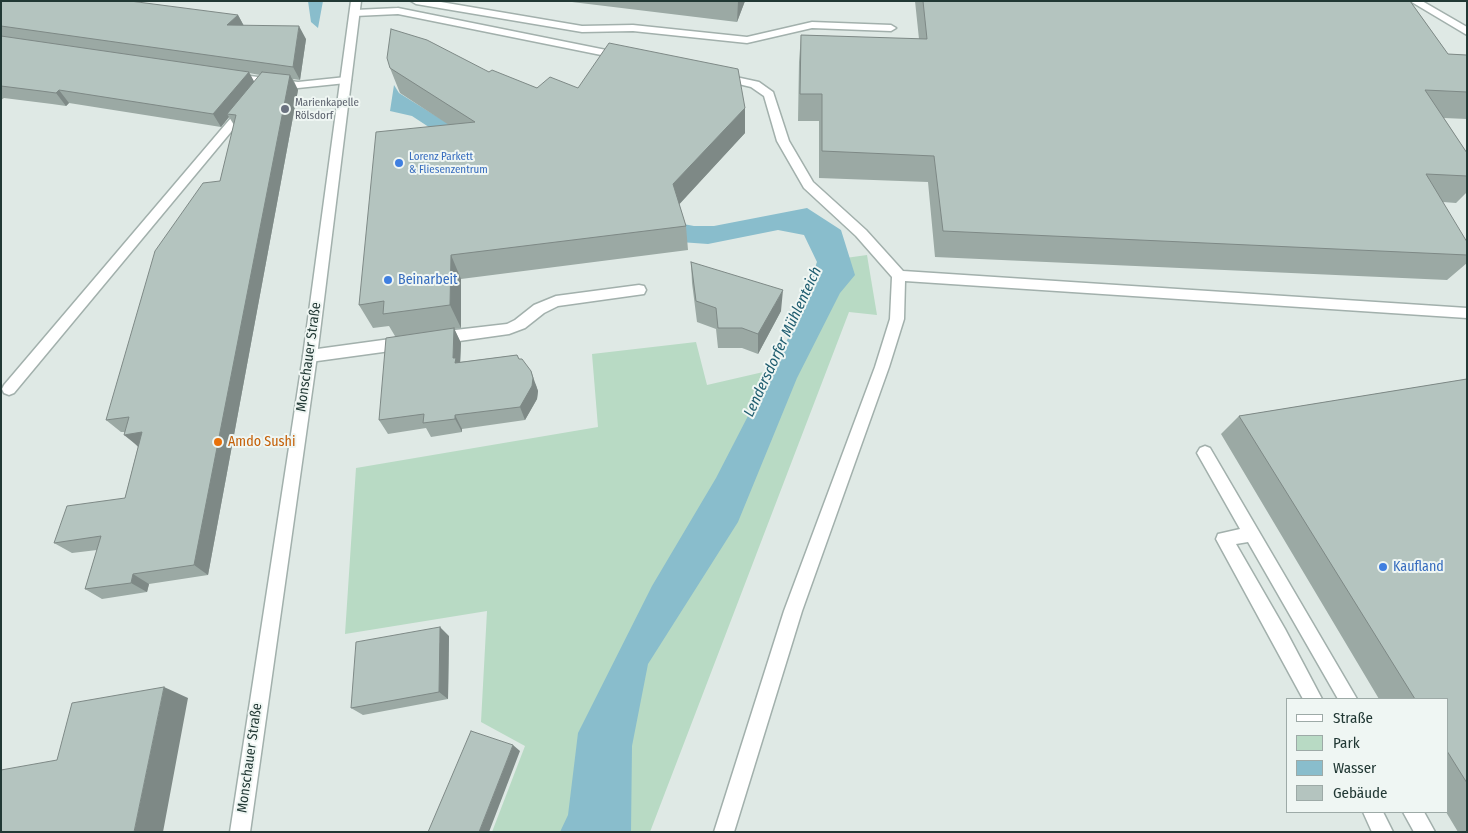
<!DOCTYPE html>
<html>
<head>
<meta charset="utf-8">
<style>
	body { margin:0 }
	#map { position:relative; width:1468px; height:833px; overflow:hidden; background:#dfe9e5; font-family:"Fira Sans Condensed",sans-serif }
	canvas { display:block }
	.frame { position:absolute; inset:0; border:2px solid #213834; pointer-events:none }
	.legend { position:absolute; left:1286px; top:698px; width:162px; height:115px; box-sizing:border-box; background:#eff6f3; border:1px solid #9daaa7; margin:0; padding:6px 9px; list-style:none; font-size:15px; color:#213834 }
	.legend li { display:flex; align-items:center; gap:10px; height:25px }
	.legend b { width:25px; border:1px solid #9daaa7 }
</style>
</head>
<body>
<div id="map">
<canvas width="1468" height="833"></canvas>
<div class="frame"></div>
<ul class="legend">
<li><b style="height:6px;background:#fff"></b>Straße</li>
<li><b style="height:14px;background:#b8dac4"></b>Park</li>
<li><b style="height:14px;background:#89bdcc"></b>Wasser</li>
<li><b style="height:14px;background:#b4c4bf"></b>Gebäude</li>
</ul>
</div>
<script>
const ctx = document.querySelector('canvas').getContext('2d');
ctx.lineJoin = 'round';
function fillPath(path, color) {
  ctx.fillStyle = color;
  ctx.fill(path, 'evenodd');
}
function toPath(rows) {
  const path = new Path2D();
  for (const r of rows) {
    path.moveTo(r[0], r[1]);
    for (let i = 2; i < r.length; i += 2) path.lineTo(r[i], r[i + 1]);
  }
  return path;
}
function trace(path, color, width, dash) {
  ctx.strokeStyle = color;
  ctx.lineWidth = width;
  ctx.lineCap = dash ? 'butt' : 'round';
  ctx.setLineDash(dash || []);
  ctx.stroke(path);
}
function write(font, color, halo, rows, align = 'center') {
  ctx.font = font + ' "Fira Sans Condensed",sans-serif';
  ctx.lineWidth = 4;
  ctx.setLineDash([]);
  ctx.textBaseline = 'middle';
  ctx.strokeStyle = halo;
  ctx.fillStyle = color;
  for (const [text, x, y, turn = 0] of rows) {
    ctx.save();
    ctx.translate(x, y);
    ctx.rotate((+turn || 0) * Math.PI / 180);
    ctx.textAlign = isNaN(turn) ? turn : align;
    if (halo) ctx.strokeText(text, 0, 0);
    ctx.fillText(text, 0, 0);
    ctx.restore();
  }
}
fillPath(toPath([
	[867,255,877,315,849,312,650,832,492,832,525,746,481,722,487,611,345,634,356,468,598,427,592,354,696,342,707,385,772,370,799,317,817,262]
]), '#b8dac4');
fillPath(toPath([
	[308,1,323,1,318,28,311,22],
	[394,85,399,93,457,129,667,221,694,226,714,226,807,208,841,230,855,275,840,293,797,378,738,522,648,664,632,746,631,832,560,832,568,815,578,733,652,586,716,478,799,317,817,262,804,235,778,230,708,244,680,242,441,135,412,116,390,111]
]), '#89bdcc');
const service = toPath([
	[411,1,435,1,582,26,633,25,747,37,812,22,891,25,896,28,891,31,812,28,747,43,633,31,582,32,416,4,411,1],
	[398,8,621,53,626,56,621,59,398,14,355,16,350,13,355,10,398,8],
	[722,74,759,82,773,92,789,141,813,182,866,230,903,271,1467,308,1467,318,905,281,904,319,889,367,802,611,734,832,714,832,784,611,875,367,890,319,892,277,856,236,804,188,777,141,764,96,751,87,718,79,717,77,722,74],
	[246,103,250,105,252,107,250,109,14,393,9,395,4,393,2,389,4,385,242,105,246,103],
	[639,285,644,286,646,290,644,294,558,306,544,313,525,328,509,334,438,344,433,342,431,338,433,334,438,332,507,324,515,320,534,305,556,296,639,285],
	[405,337,410,339,412,343,410,347,405,349,310,362,305,360,303,356,305,352,310,350,405,337],
	[1205,446,1210,448,1357,699,1338,699,1248,542,1236,544,1285,629,1322,699,1303,699,1216,539,1218,534,1240,529,1197,453,1200,448,1205,446],
	[1363,812,1383,812,1393,832,1372,832,1363,812],
	[1403,812,1424,812,1435,832,1414,832,1403,812]
]);
const minor = toPath([
	[1410,1,1422,1,1467,27,1467,35,1410,1],
	[234,74,298,82,346,77,351,80,346,83,298,88,230,79,229,77,234,74]
]);
const tertiary = toPath([
	[351,1,361,1,317,356,250,832,230,832,303,356,351,1]
]);
trace(service, '#a2b0ac', 3);
trace(minor, '#a2b0ac', 3);
trace(tertiary, '#a2b0ac', 3);
fillPath(service, '#fff');
fillPath(minor, '#fff');
fillPath(tertiary, '#fff');
fillPath(toPath([
	[1,1,238,15,244,26,306,39,300,80,293,79,298,90,208,575,149,584,147,592,102,599,85,589,97,550,72,553,54,543,125,498,138,447,124,432,121,432,106,420,220,181,234,125,229,117,221,127,69,103,66,106,52,104,4,98,1,100],
	[249,73,260,75,254,82],
	[572,1,745,1,737,22,572,2],
	[915,1,1410,1,1448,54,1467,55,1467,119,1444,118,1467,153,1467,192,1456,203,1443,202,1467,255,1467,263,1447,280,935,257,928,182,819,178,819,121,798,121,799,62,801,35,919,39],
	[390,68,489,72,537,88,578,88,745,108,745,133,679,204,686,226,688,250,461,279,461,328,454,329,461,343,460,362,517,355,519,359,536,385,538,391,537,399,525,420,462,429,462,432,431,437,426,428,388,434,379,420,395,336,389,326,373,328,359,305,449,125,400,93],
	[691,262,781,311,758,354,742,348,718,348,716,329,697,322,692,283],
	[1467,379,1467,832,1458,832,1446,812,1447,812,1447,699,1379,699,1221,434,1239,416],
	[449,636,448,699,363,715,351,708]
]), '#9ba9a4');
fillPath(toPath([
	[738,1,745,1,737,22],
	[238,15,245,28,227,25],
	[299,26,306,39,300,80,293,67],
	[249,72,256,85,227,114,229,117,221,127,213,114],
	[290,75,298,90,208,575,194,565],
	[59,90,69,103,66,106,56,93],
	[745,108,745,133,675,209,673,184],
	[451,255,461,279,461,328,450,305],
	[783,290,781,311,758,354,758,334],
	[454,328,461,343,460,367,462,377,453,358],
	[531,371,538,391,537,399,525,420,520,407],
	[455,415,462,429,462,432,455,419],
	[142,432,139,447,124,435],
	[133,574,149,584,147,592,131,583],
	[440,627,449,636,448,699,439,692],
	[164,687,188,698,163,832,134,832],
	[513,745,520,751,489,832,479,832]
]), '#7e8986');
const building = toPath([
	[1,1,130,1,238,15,227,25,299,26,293,67,1,26,1,1],
	[923,1,1410,1,1448,54,1466,55,1467,55,1467,92,1425,90,1467,153,1467,176,1426,174,1467,242,1467,255,943,231,934,156,822,151,822,94,800,94,801,35,927,39,923,1],
	[391,29,427,40,489,72,492,70,537,88,550,77,578,88,609,43,738,69,745,108,673,184,686,226,451,255,450,305,383,314,384,301,359,305,376,132,475,122,390,68,387,58,391,29],
	[1,36,249,72,213,114,59,90,56,93,41,91,1,86,1,36],
	[262,72,290,75,194,565,133,574,131,583,85,589,101,536,54,543,67,506,125,498,142,432,124,435,129,417,106,420,155,251,203,183,220,181,236,115,227,114,262,72],
	[691,262,783,290,758,334,742,328,718,328,716,308,696,301,691,262],
	[454,328,453,358,456,358,455,363,517,355,519,359,522,359,531,371,533,378,532,386,520,407,455,415,455,419,423,423,424,414,379,420,386,338,454,328],
	[1467,379,1467,783,1447,751,1447,699,1415,699,1239,416,1467,379],
	[440,627,439,692,351,708,356,642,440,627],
	[164,687,134,832,1,832,1,770,57,760,72,703,164,687],
	[471,731,513,745,479,832,428,832,471,731]
]);
fillPath(building, '#b4c4bf');
trace(building, '#7e8986', 1);
for (const [x, y, r, color] of [
	[285,109,5,"#6b7280"],
	[399,163,5,"#3f7fe0"],
	[388,280,5,"#3f7fe0"],
	[218,442,5,"#e8710a"],
	[1383,567,5,"#3f7fe0"]
]) {
  const dot = new Path2D();
  dot.arc(x, y, r, 0, 2 * Math.PI);
  ctx.fillStyle = color;
  ctx.fill(dot);
  trace(dot, '#eff6f3', 2);
}
write('11px', '#5b616d', '#eff6f3', [
	["Marienkapelle",295,103],
	["Rölsdorf",295,116]
], 'left');
write('11px', '#366cbe', '#eff6f3', [
	["Lorenz Parkett",409,157],
	["& Fliesenzentrum",409,170]
], 'left');
write('14px', '#366cbe', '#eff6f3', [
	["Beinarbeit",398,280],
	["Kaufland",1393,567]
], 'left');
write('14px', '#213834', '#eff6f3', [
	["Monschauer Straße",309,357,-82],
	["Monschauer Straße",250,758,-82]
]);
write('14px', '#c56008', '#eff6f3', [
	["Amdo Sushi",228,442]
], 'left');
write('italic 15px', '#1f5d70', '#eff6f3', [
	["Lendersdorfer Mühlenteich",783,342,-65]
]);
</script>
</body>
</html>
